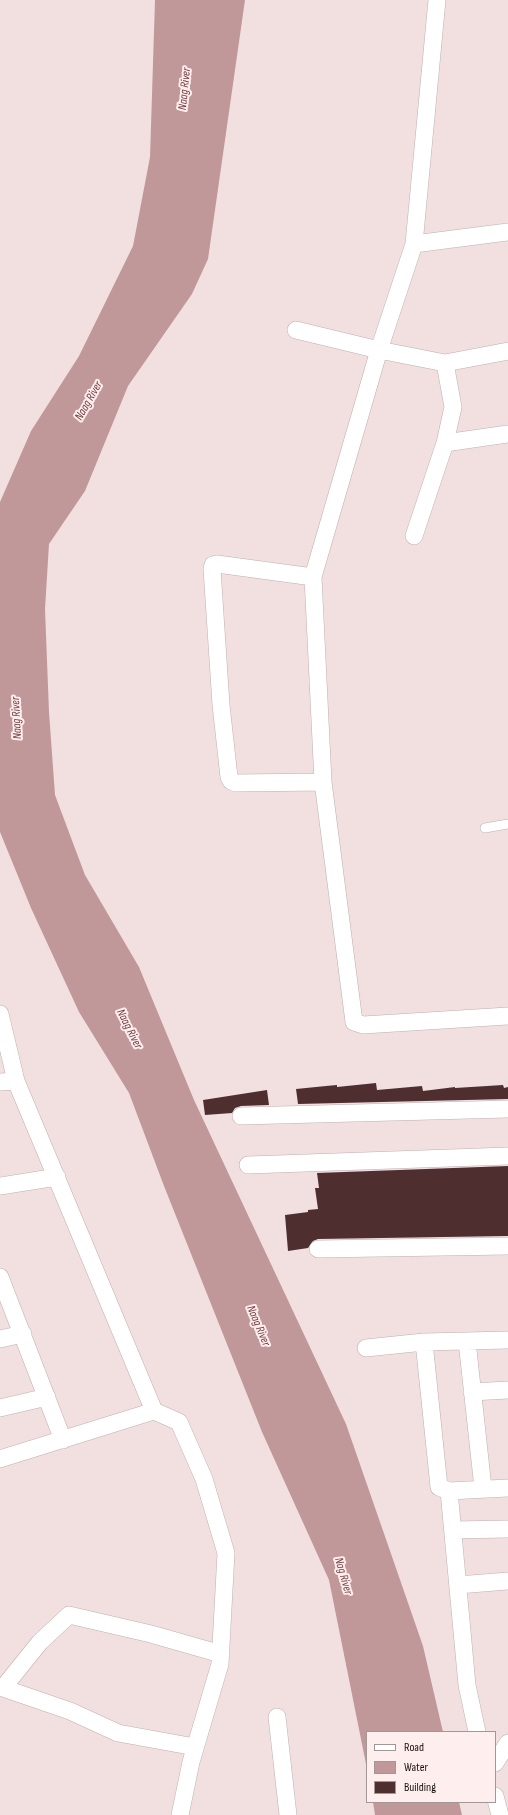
<!DOCTYPE html>
<html>
<head>
<meta charset="utf-8">
<style>
	body { margin:0 }
	#map { position:relative; width:508px; height:1815px; overflow:hidden; background:#f2e0e1; font-family:"Sofia Sans Condensed",sans-serif }
	canvas { display:block }
	.legend { position:absolute; left:366px; top:1731px; width:130px; height:72px; box-sizing:border-box; background:#fee; border:1px solid #a29696; margin:0; padding:5px 7px; list-style:none; font-size:12px; color:#171112 }
	.legend li { display:flex; align-items:center; gap:8px; height:20px }
	.legend b { width:20px; border:1px solid #a29696 }
</style>
</head>
<body>
<div id="map">
<canvas width="508" height="1815"></canvas>
<ul class="legend">
<li><b style="height:5px;background:#fff"></b>Road</li>
<li><b style="height:11px;background:#c1989a"></b>Water</li>
<li><b style="height:11px;background:#4f2e30"></b>Building</li>
</ul>
</div>
<script>
const ctx = document.querySelector('canvas').getContext('2d');
ctx.lineJoin = 'round';
function fillPath(path, color) {
  ctx.fillStyle = color;
  ctx.fill(path, 'evenodd');
}
function toPath(rows) {
  const path = new Path2D();
  for (const r of rows) {
    path.moveTo(r[0], r[1]);
    for (let i = 2; i < r.length; i += 2) path.lineTo(r[i], r[i + 1]);
  }
  return path;
}
function trace(path, color, width, dash) {
  ctx.strokeStyle = color;
  ctx.lineWidth = width;
  ctx.lineCap = dash ? 'butt' : 'round';
  ctx.setLineDash(dash || []);
  ctx.stroke(path);
}
function write(font, color, halo, rows, align = 'center') {
  ctx.font = font + ' "Sofia Sans Condensed",sans-serif';
  ctx.lineWidth = 4;
  ctx.setLineDash([]);
  ctx.textBaseline = 'middle';
  ctx.strokeStyle = halo;
  ctx.fillStyle = color;
  for (const [text, x, y, turn = 0] of rows) {
    ctx.save();
    ctx.translate(x, y);
    ctx.rotate((+turn || 0) * Math.PI / 180);
    ctx.textAlign = isNaN(turn) ? turn : align;
    if (halo) ctx.strokeText(text, 0, 0);
    ctx.fillText(text, 0, 0);
    ctx.restore();
  }
}
fillPath(toPath([
	[155,0,245,0,208,259,192,294,128,386,85,491,49,544,45,609,49,712,55,795,85,875,139,967,194,1100,346,1424,423,1646,443,1732,367,1732,367,1769,329,1580,262,1432,164,1186,129,1093,79,1012,31,908,0,832,0,502,31,431,79,356,133,246,150,157],
	[373,1802,459,1802,462,1815,375,1815]
]), '#c1989a');
fillPath(toPath([
	[376,1083,377,1090,422,1086,423,1091,455,1087,455,1088,503,1085,504,1088,508,1087,508,1099,298,1104,296,1089,326,1086,337,1085,337,1087],
	[267,1090,269,1105,241,1106,235,1108,232,1113,205,1115,203,1100],
	[508,1166,508,1236,318,1239,313,1241,308,1248,288,1251,285,1215,308,1212,308,1210,318,1209,315,1188,319,1188,317,1173]
]), '#4f2e30');
const service = toPath([
	[485,828,508,824]
]);
const minor = toPath([
	[437,0,414,244,379,350,313,577,323,782,354,1022,363,1025,508,1016],
	[414,244,508,232],
	[296,330,379,350,445,363,453,407,445,443,414,536],
	[445,363,508,351],
	[445,443,508,434],
	[313,577,217,564,213,565,212,569,221,705,229,777,231,781,236,783,323,782],
	[0,1014,16,1081,0,1082],
	[16,1081,154,1411,179,1422,204,1479,226,1553,220,1664,191,1762,180,1815],
	[241,1116,508,1109],
	[248,1165,508,1156],
	[0,1186,57,1177],
	[318,1249,508,1246],
	[0,1277,63,1440],
	[0,1339,23,1334],
	[467,1341,483,1488],
	[366,1348,424,1342],
	[472,1392,508,1390],
	[0,1408,47,1397],
	[0,1459,154,1411],
	[449,1491,508,1488],
	[453,1530,508,1529],
	[458,1585,508,1581],
	[277,1717,288,1815],
	[477,1732,467,1685,449,1491,439,1487,424,1342,508,1340],
	[195,1747,118,1733,70,1711,3,1688,40,1642,69,1615,151,1634,221,1654],
	[495,1763,508,1743],
	[495,1796,500,1815]
]);
trace(service, '#bfafaf', 10);
trace(minor, '#bfafaf', 18);
trace(service, '#fff', 9);
trace(minor, '#fff', 17);
write('italic 12px', '#743c41', '#fee', [
	["Naag River",185,89,-84],
	["Naag River",89,401,-60],
	["Naag River",17,718,-93],
	["Naag River",129,1029,63],
	["Naag River",258,1326,67],
	["Nag River",343,1576,74]
]);
</script>
</body>
</html>
